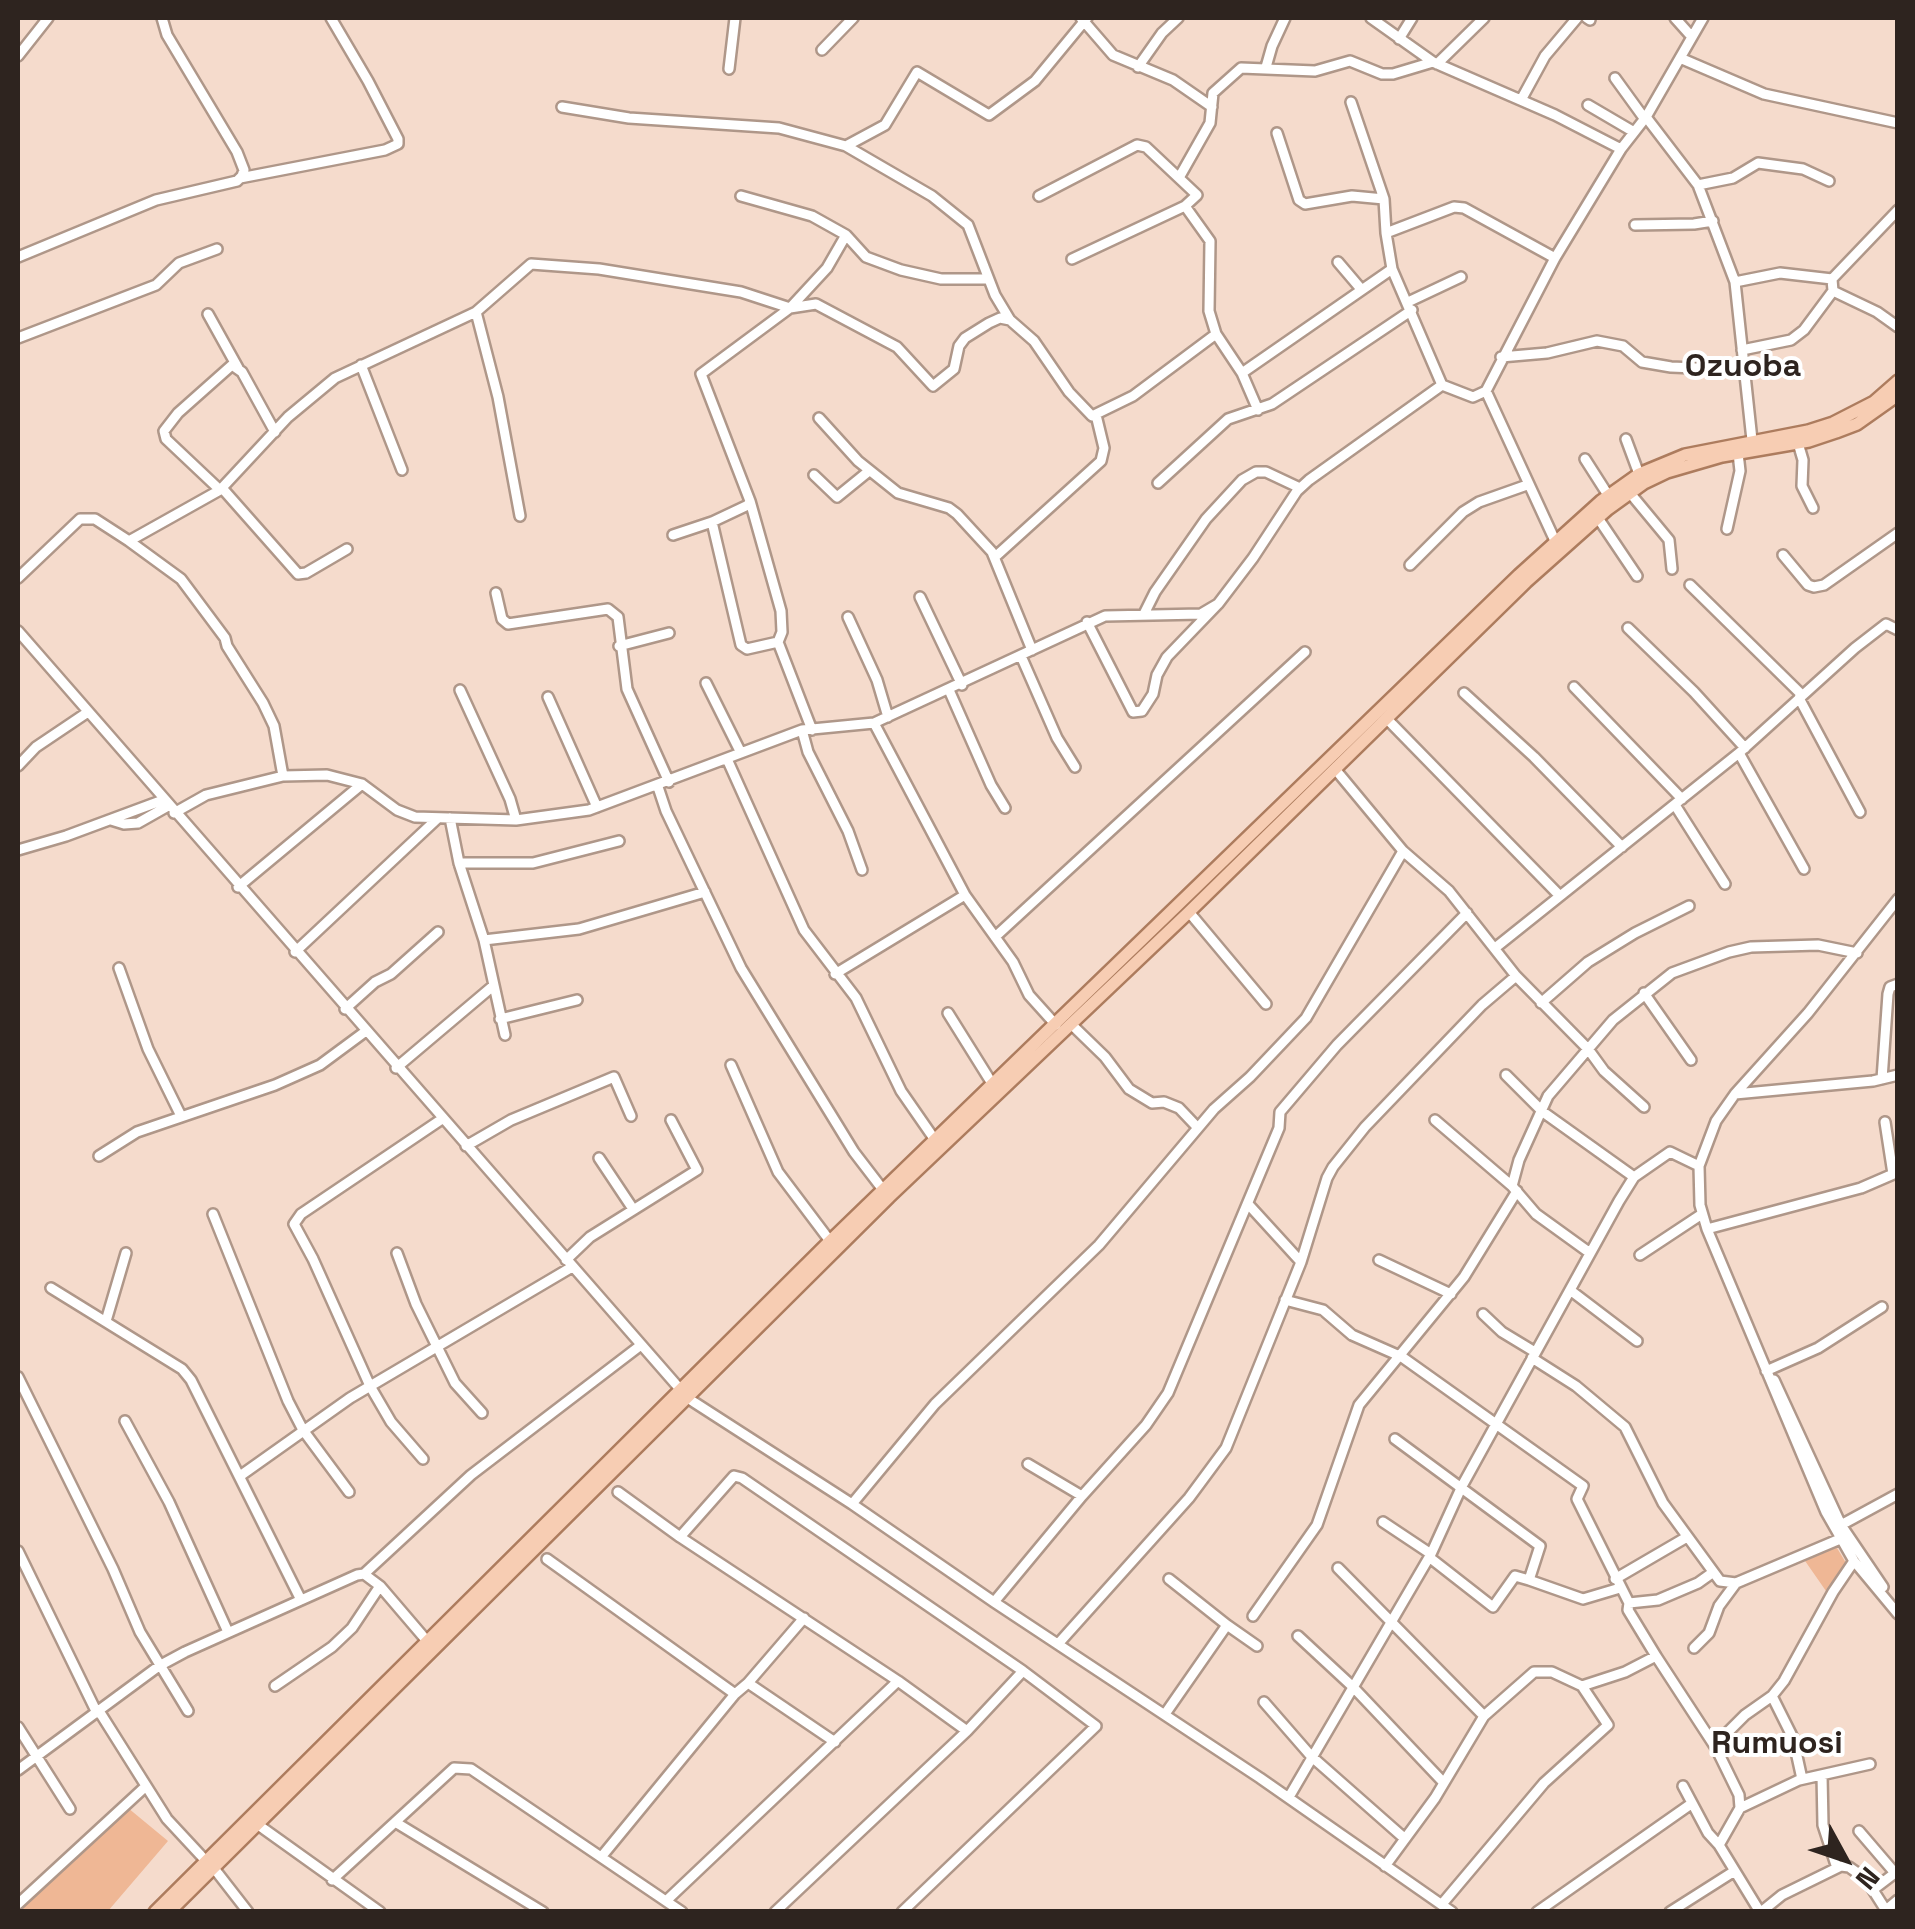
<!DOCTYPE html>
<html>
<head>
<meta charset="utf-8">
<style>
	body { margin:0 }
	#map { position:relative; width:1915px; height:1929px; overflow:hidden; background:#f5dbcc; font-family:"Space Grotesk",sans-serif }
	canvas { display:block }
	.frame { position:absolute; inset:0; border:20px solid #2e241f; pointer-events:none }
	.north { position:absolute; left:1795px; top:1809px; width:100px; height:100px; -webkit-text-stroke:8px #fff; paint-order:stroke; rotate:130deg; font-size:28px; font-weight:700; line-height:40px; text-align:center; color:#2e241f }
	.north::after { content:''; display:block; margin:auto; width:35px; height:45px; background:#2e241f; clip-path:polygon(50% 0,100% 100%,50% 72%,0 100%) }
</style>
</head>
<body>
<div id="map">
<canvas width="1915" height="1929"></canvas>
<div class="frame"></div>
<div class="north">N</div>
</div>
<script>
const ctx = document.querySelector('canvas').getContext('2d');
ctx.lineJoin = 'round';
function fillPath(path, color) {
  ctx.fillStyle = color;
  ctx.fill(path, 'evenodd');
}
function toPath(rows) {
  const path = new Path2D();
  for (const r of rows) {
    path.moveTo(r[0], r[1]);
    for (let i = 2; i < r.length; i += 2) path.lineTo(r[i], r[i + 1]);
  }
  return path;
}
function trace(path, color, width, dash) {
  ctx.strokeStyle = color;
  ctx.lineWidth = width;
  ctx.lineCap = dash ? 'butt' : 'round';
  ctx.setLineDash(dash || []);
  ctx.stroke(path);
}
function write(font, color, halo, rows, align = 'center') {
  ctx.font = font + ' "Space Grotesk",sans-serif';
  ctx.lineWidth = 8;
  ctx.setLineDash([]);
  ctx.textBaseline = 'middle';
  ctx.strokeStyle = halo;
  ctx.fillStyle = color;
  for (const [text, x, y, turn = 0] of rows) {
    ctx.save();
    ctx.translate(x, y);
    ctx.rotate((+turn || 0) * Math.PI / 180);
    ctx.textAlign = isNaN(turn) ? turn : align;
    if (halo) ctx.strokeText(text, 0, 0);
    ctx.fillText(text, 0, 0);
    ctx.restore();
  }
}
fillPath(toPath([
	[1834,1543,1846,1563,1826,1591,1803,1558],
	[122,1803,168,1841,108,1911,18,1912,18,1900]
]), '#efb795');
const minor = toPath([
	[1081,18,1113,55,1173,80,1212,107],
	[1371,18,1433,62,1555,115,1621,149],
	[1587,18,1590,20],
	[1675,18,1692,37],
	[1399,39,1412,18],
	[822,50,853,18],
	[18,56,48,18],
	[1680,58,1764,94,1898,123],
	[1437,64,1484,18],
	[1138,67,1162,33,1178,18],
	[1266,67,1272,46,1285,18],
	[729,69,735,18],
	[1615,78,1644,118],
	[1521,100,1545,56,1577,18],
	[1351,102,1384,199],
	[1588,105,1634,132],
	[562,107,629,118,779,128,846,146,932,196,968,225,995,295,1010,320,1034,341,1069,392,1092,416,1133,396,1216,334],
	[1646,117,1698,185,1735,282,1752,440],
	[1277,133,1299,200,1305,204,1352,196,1384,199,1386,233,1392,269,1442,385],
	[846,146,885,125,917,72,989,115,1035,81,1087,18],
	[1180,176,1210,123,1213,93,1241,68,1315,71,1350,61,1382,74,1393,74,1433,62],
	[240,178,385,150,398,144,398,139,368,81,331,18],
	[1698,185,1733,178,1758,163,1803,169,1829,181],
	[741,196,812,216,846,235,866,257,901,270,941,279,988,279],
	[1039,196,1137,145,1146,147,1197,195,1185,206,1072,259],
	[1185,206,1210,241,1209,311,1216,334,1242,373,1258,410],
	[1635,225,1694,224,1713,221],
	[1386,233,1454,207,1464,208,1555,258],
	[18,257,156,200,237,181,242,176,244,170,237,152,167,35,162,18],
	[1338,262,1361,289],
	[1735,282,1780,273,1832,279],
	[1833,291,1877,312,1898,327],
	[1408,302,1461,277],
	[476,312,498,397,520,516],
	[208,314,238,368],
	[18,338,156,285,179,263,217,249],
	[1742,350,1791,340,1804,330,1833,291,1832,279,1898,210],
	[1501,357,1547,353,1597,341,1623,346,1642,362,1671,367,1742,370],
	[361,365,402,470],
	[1242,373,1392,269],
	[819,418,858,461,898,493,949,508,957,514,992,552,1032,650],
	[1626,439,1639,474],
	[1798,443,1803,460,1802,486,1813,508],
	[1585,459,1608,495],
	[814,475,837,497,869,471],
	[1158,483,1228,419,1272,404,1412,310],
	[222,488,298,574,306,573,347,549],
	[220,490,166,439,164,431,178,413,232,365,242,372,275,432],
	[1630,493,1669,540,1672,569],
	[750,501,781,611,782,632,778,642],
	[1598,518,1637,576],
	[712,522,741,645,747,649,778,642,812,730],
	[1727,529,1740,471,1738,453],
	[673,535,712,522,748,505,750,501,701,374,790,308,827,268,846,235],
	[129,541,181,579,225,638,227,646,263,703,274,726,283,776],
	[1557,545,1486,391,1555,258,1621,149,1646,117,1703,18],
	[1783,555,1808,585,1814,587,1824,585,1898,533],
	[995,557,1101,461,1104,448,1096,415],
	[1410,565,1463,512,1479,502,1527,485],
	[18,578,80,519,95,519,129,541,220,490,288,417,335,378,476,312,531,264,599,269,741,292,790,308,816,304,897,347,933,386,954,369,959,346,965,338,989,323,1000,318,1010,320],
	[1690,585,1802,695],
	[496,593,502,619,508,624,608,609,618,617,627,689,669,782],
	[920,597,962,685],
	[1144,614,1155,592,1206,519,1242,480,1256,472,1266,472,1300,488],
	[848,617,877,680,888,717],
	[1087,622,1133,712,1142,711,1153,694,1157,675,1167,657,1218,604,1253,558,1297,491,1309,480,1442,385,1473,397,1486,391],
	[1628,628,1694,692,1745,748],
	[18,631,680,1389],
	[619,646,669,633],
	[1021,656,1057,738,1075,767],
	[706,683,740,751],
	[1574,687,1682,799],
	[460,690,510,799,516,820],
	[949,690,991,785,1005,808],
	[1464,693,1534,757,1622,847],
	[548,697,597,807],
	[1799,698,1860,812],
	[1388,720,1559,895],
	[874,723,965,895,1013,962,1029,995,1056,1025],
	[802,730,808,752,848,831,862,870],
	[1739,753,1804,869],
	[727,759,804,930,856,998,901,1091,935,1140],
	[18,766,36,747,88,712],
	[1335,769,1403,851,1449,891,1516,976,1588,1049,1604,1071,1644,1107],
	[658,787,666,811,741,968,854,1152,887,1195],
	[1675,805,1725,884],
	[174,813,206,795,283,776,327,775,362,784,397,810,415,817,516,820,589,810,802,730,874,723,1105,616,1201,614,1218,604],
	[450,818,459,863,484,940,505,1035],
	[111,820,124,824,138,823,168,806],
	[18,850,66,836,163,800],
	[459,863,533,863,619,841],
	[238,887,362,784],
	[1898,899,1808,1013,1735,1094,1716,1121,1699,1166,1700,1205,1707,1229,1826,1512,1854,1561,1898,1614],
	[1189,912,1266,1004],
	[995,937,1305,652],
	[484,940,579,929,705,892],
	[1495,948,1739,753,1855,648,1886,624,1898,630],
	[295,952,438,818],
	[119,968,148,1049,181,1116],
	[835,974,965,895],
	[1644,993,1691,1060],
	[1541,1003,1588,962,1635,933,1689,906],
	[345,1009,375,982,391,974,438,932],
	[948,1013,993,1085],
	[500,1019,577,1000],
	[1071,1024,1105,1057,1129,1089,1152,1103,1164,1102,1179,1108,1198,1128],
	[731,1065,778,1172,830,1241],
	[396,1068,493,986],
	[1506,1075,1543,1112,1634,1177],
	[1882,1079,1888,994,1890,987,1898,984],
	[1735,1094,1873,1081,1898,1075],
	[1435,1120,1512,1186],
	[1885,1122,1893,1174],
	[466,1146,511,1120,614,1077,631,1116],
	[99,1156,137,1132,275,1085,320,1065,366,1031],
	[599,1158,633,1209],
	[1248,1204,1301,1262],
	[213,1214,288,1401,303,1430,349,1492],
	[1707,1229,1861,1188,1898,1172],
	[397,1253,416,1304,455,1383,482,1413],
	[1590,1253,1536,1214,1512,1186,1519,1160,1548,1096,1613,1020,1672,973,1729,952,1751,947,1818,945,1857,953],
	[1640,1255,1702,1214],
	[566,1260,590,1237,697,1170,671,1120],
	[1379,1260,1451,1294],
	[51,1288,182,1369,191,1380,301,1600],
	[1570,1290,1637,1341],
	[1285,1300,1323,1310,1352,1335,1402,1357,1583,1486,1577,1499,1629,1603,1658,1600,1698,1583,1712,1573],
	[1483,1314,1502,1332,1535,1352],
	[106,1321,126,1253],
	[1532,1358,1576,1386,1625,1427,1663,1503,1720,1581,1736,1583,1840,1539],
	[1766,1371,1818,1348,1882,1307],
	[18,1377,113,1569,140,1632,188,1711],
	[1774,1380,1841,1525,1883,1587],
	[686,1397,852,1504,994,1602,1260,1778,1452,1912],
	[125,1421,169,1502,228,1632],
	[1395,1439,1540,1546,1529,1580,1583,1599,1620,1588],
	[423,1459,391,1422,370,1386,313,1259,294,1224,301,1214,442,1119],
	[1028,1464,1082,1496],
	[240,1476,350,1398,572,1267],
	[618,1492,680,1537],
	[852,1504,935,1404,1099,1245,1214,1109,1250,1077,1306,1018,1403,851],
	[1383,1522,1431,1554],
	[1841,1525,1898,1494],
	[18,1551,97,1713],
	[1429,1557,1493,1607,1515,1576,1529,1580],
	[547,1559,735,1694],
	[1338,1568,1484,1716,1435,1798,1385,1866],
	[364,1574,471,1475,641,1345],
	[1615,1579,1687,1537],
	[994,1602,1082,1496,1146,1425,1168,1393,1279,1128,1280,1112,1337,1045,1467,913],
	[1629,1603,1628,1610,1656,1656],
	[1253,1616,1317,1525,1359,1405,1464,1277,1517,1191],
	[1227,1625,1257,1646],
	[1298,1636,1353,1687,1444,1783],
	[1058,1644,1189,1498,1226,1448,1301,1262,1327,1178,1333,1167,1365,1127,1482,1005,1516,976],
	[1694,1648,1709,1633,1719,1606,1736,1583],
	[748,1683,804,1618],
	[275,1686,332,1647,352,1628,380,1586],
	[1772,1696,1793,1738,1802,1779],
	[1264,1702,1311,1756,1404,1838],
	[99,1711,167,1819,206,1861],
	[1165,1714,1227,1625,1169,1579],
	[1484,1716,1534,1672,1552,1672,1582,1686,1625,1672,1656,1656,1716,1748],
	[18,1727,70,1809],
	[967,1731,1023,1671],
	[18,1770,159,1666,185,1652,357,1575,364,1574,380,1586,427,1641],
	[1822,1775,1823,1825,1837,1868],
	[1683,1786,1708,1833,1719,1845,1760,1912],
	[1289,1797,1431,1554,1462,1486,1619,1201,1634,1177,1670,1152,1699,1166],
	[1740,1808,1799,1780,1870,1764],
	[395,1822,543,1912],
	[257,1824,380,1912],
	[1859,1831,1895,1873,1874,1889],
	[1719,1845,1740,1808,1739,1795,1716,1748,1720,1740,1745,1715,1772,1696,1784,1681,1833,1592,1854,1561],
	[602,1856,735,1694,748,1683,835,1742],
	[213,1867,248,1912],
	[332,1880,454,1768,471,1769,682,1912],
	[666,1901,898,1681],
	[18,1904,145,1787],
	[1442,1904,1544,1783,1608,1725,1582,1686],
	[1886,1910,1898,1900],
	[775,1912,967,1731,898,1681,680,1537,734,1476,742,1478,1023,1671,1096,1726,902,1912],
	[1537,1912,1691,1804],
	[1670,1912,1733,1872],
	[1761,1912,1782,1895,1841,1866,1849,1867,1866,1879,1887,1912]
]);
const major = toPath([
	[155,1912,826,1245,1519,575,1601,501,1639,474,1685,455,1808,431,1833,423,1874,402,1898,381],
	[169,1912,889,1197,1189,912,1526,582,1608,509,1644,483,1667,472,1722,456,1809,441,1836,432,1857,424,1898,395]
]);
trace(minor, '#af9789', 14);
trace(major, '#ad7c5e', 16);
trace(minor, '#fff', 9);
trace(major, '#f7cdb3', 11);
write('bold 32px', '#2e241f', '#fff', [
	["Ozuoba",1743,367],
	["Rumuosi",1777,1744]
]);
</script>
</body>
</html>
